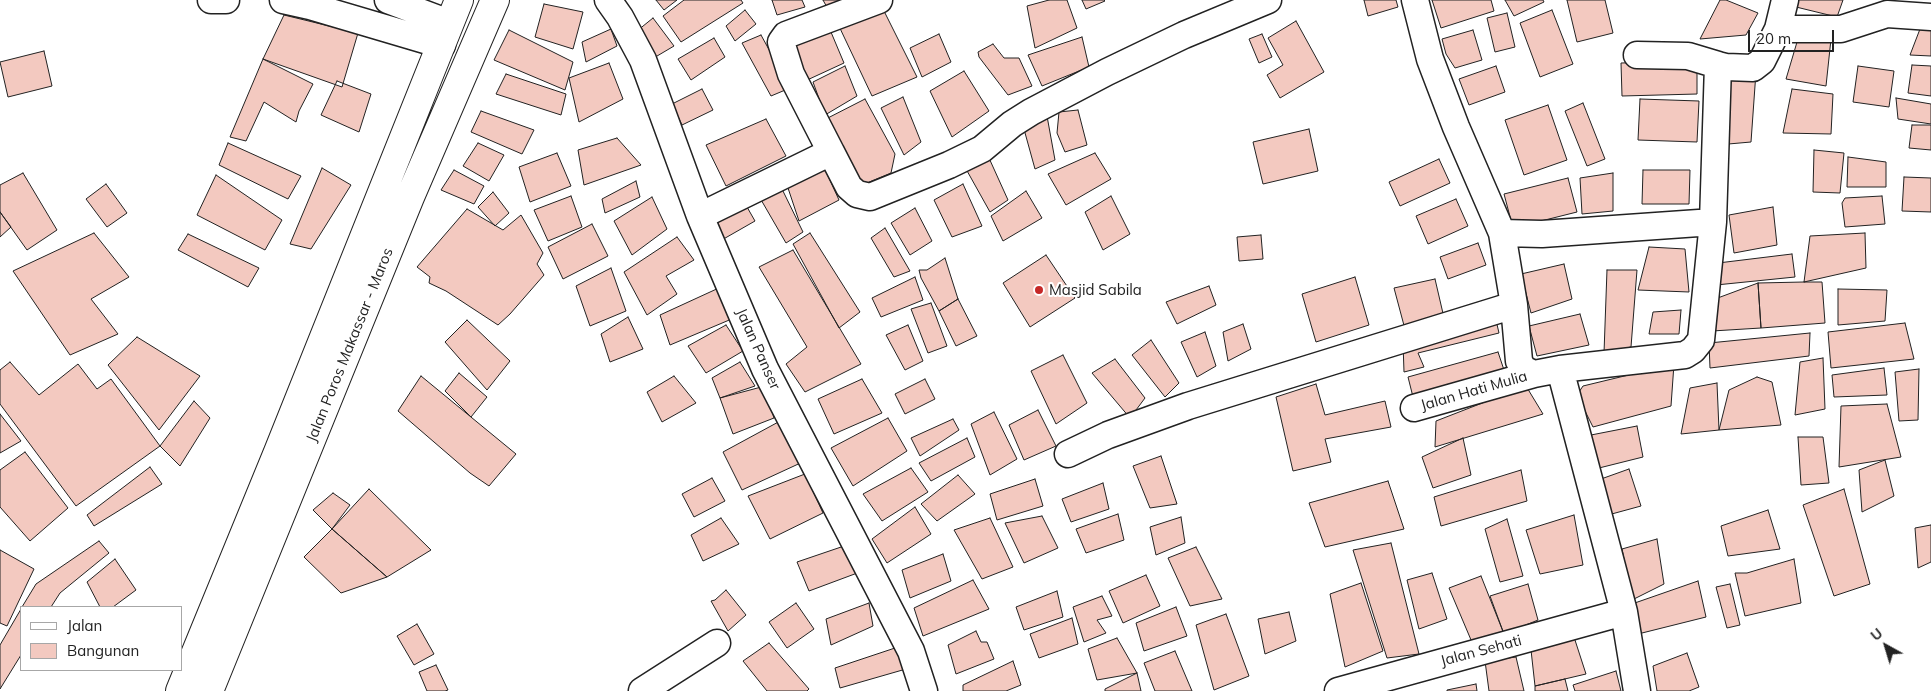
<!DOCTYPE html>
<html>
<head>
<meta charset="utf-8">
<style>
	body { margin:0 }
	#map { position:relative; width:1931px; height:691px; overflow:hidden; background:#fff; font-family:Mulish,sans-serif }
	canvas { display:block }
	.legend { position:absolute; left:20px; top:606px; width:162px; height:65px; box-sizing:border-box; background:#fff; border:1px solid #a7a7a7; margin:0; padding:6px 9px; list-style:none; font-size:15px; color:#222 }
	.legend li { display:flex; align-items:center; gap:10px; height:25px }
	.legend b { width:25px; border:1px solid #a7a7a7 }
	.north { position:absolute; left:1861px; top:621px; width:50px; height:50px; -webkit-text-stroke:4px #fff; paint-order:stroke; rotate:321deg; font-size:14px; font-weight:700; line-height:20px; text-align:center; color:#222 }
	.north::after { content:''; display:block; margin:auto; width:18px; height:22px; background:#222; clip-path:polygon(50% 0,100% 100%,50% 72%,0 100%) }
	.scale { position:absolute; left:1748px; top:30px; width:86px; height:22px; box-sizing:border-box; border:2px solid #222; border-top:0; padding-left:6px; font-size:15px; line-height:18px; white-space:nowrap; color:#222; -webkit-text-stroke:4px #fff; paint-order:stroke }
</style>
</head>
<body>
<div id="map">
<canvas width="1931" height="691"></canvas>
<ul class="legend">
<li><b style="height:6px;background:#fff"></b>Jalan</li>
<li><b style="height:14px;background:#f3c9c0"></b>Bangunan</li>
</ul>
<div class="north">U</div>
<div class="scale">20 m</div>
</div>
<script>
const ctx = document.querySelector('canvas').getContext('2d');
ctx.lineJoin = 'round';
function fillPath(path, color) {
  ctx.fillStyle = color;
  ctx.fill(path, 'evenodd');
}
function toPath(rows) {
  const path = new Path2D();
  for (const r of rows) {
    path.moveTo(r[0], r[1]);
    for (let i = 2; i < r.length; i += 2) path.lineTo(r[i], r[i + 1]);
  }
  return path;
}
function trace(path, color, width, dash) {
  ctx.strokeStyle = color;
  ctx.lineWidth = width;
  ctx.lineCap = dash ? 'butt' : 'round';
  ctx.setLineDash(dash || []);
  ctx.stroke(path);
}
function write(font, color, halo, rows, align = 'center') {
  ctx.font = font + ' Mulish,sans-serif';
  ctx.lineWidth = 4;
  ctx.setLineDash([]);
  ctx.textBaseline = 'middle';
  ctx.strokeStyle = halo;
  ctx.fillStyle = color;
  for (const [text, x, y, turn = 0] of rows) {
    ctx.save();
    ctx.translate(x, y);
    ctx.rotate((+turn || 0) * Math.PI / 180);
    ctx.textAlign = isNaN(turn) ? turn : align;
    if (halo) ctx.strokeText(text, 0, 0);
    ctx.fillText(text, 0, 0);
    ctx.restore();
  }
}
const building = toPath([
	[656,0,677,0,664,10,656,0],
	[684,0,741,0,743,3,681,42,663,16,684,0],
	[772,0,802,0,805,7,777,15,772,0],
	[823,0,849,0,829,11,823,0],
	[1049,0,1067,0,1077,28,1035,48,1027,6,1049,0],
	[1082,0,1104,0,1105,1,1086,9,1082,0],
	[1364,0,1396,0,1398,7,1368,16,1364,0],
	[1432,0,1491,0,1494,11,1441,28,1432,0],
	[1505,0,1543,0,1544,2,1514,16,1505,0],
	[1567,0,1605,0,1613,33,1577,42,1567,0],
	[1720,0,1726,0,1758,13,1746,35,1700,39,1720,0],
	[1794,0,1843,0,1837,17,1792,6,1794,0],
	[544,4,583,12,573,49,535,37,544,4],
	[881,5,917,77,872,96,837,22,881,5],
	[745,10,756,24,735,41,726,26,745,10],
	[1552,10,1573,64,1540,77,1520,23,1552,10],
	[1507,13,1515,47,1495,52,1487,18,1507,13],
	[284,15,358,33,342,87,263,59,284,15],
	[653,18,674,46,652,59,632,35,653,18],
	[1296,21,1324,72,1280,98,1267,75,1283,65,1268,38,1296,21],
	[828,25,844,63,805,81,789,48,828,25],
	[611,29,617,46,586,62,582,42,611,29],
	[1920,29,1931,29,1931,56,1910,55,1920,29],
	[509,30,573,62,565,90,494,60,509,30],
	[1473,30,1482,60,1455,68,1446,54,1442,39,1473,30],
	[1800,32,1831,39,1826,86,1786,79,1800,32],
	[939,34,951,62,922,77,910,48,939,34],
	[1262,34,1272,57,1259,63,1249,39,1262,34],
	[761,35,790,88,771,96,742,43,761,35],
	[1082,37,1089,67,1042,86,1028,55,1082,37],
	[714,38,725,57,691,80,678,59,714,38],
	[993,44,1004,58,1019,58,1032,86,1008,95,979,57,978,52,993,44],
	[44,51,52,86,8,97,0,62,44,51],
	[263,59,313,84,299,111,296,122,264,102,246,141,230,137,263,59],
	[1697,61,1697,94,1622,96,1621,63,1697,61],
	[609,63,623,99,579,122,569,78,609,63],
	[1912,65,1931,66,1931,96,1908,93,1912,65],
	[845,66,857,96,825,115,813,82,845,66],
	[1496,66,1505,92,1469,105,1459,79,1496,66],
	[1858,66,1894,71,1889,107,1853,102,1858,66],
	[964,71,989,111,952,137,930,91,964,71],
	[1756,72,1751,142,1717,145,1725,75,1756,72],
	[506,74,566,94,561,115,496,94,506,74],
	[337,81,371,94,359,132,321,115,337,81],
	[702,89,713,110,682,125,672,104,702,89],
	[1792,89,1833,94,1831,134,1783,133,1792,89],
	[903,97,921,142,904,155,881,108,903,97],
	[1896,98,1931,104,1931,124,1898,119,1896,98],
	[865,99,895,154,891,173,862,185,820,122,865,99],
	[1640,99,1699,101,1697,142,1638,140,1640,99],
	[1583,103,1605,159,1587,166,1565,111,1583,103],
	[1548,105,1567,160,1524,175,1505,120,1548,105],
	[1078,110,1087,145,1065,152,1057,133,1059,112,1078,110],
	[481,111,534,130,522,154,471,132,481,111],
	[1047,116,1055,160,1035,169,1022,122,1047,116],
	[766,119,786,156,726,186,706,145,766,119],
	[1912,125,1931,125,1931,150,1909,148,1912,125],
	[1309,129,1318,171,1263,184,1253,142,1309,129],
	[617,138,641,165,584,185,578,150,617,138],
	[228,143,301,176,288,199,219,165,228,143],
	[478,143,504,155,489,181,463,166,478,143],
	[1814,150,1844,153,1840,193,1813,192,1814,150],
	[557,153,571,186,530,202,519,167,557,153],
	[1095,153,1111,179,1066,205,1048,174,1095,153],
	[1848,157,1886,162,1886,187,1847,187,1848,157],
	[989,158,1008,200,990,212,966,169,989,158],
	[1439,159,1450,183,1400,206,1389,182,1439,159],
	[824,167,839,200,799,221,786,182,824,167],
	[322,168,351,185,311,249,290,244,322,168],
	[454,170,484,186,474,204,441,190,454,170],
	[1643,170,1690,170,1689,204,1642,204,1643,170],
	[23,173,57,230,27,250,0,212,0,185,23,173],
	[1613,173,1613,211,1582,214,1580,178,1613,173],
	[216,175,282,220,265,250,197,215,216,175],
	[1904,177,1931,178,1931,212,1902,211,1904,177],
	[1568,178,1577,212,1513,228,1504,194,1568,178],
	[636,181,640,197,605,213,602,199,636,181],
	[106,184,127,213,107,227,86,199,106,184],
	[963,184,982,226,952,237,934,200,963,184],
	[782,189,803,232,786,243,760,198,782,189],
	[1026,191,1042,218,1003,241,991,216,1026,191],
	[493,192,509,213,495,226,478,207,493,192],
	[571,196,582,227,548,241,534,210,571,196],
	[1111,196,1130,234,1103,250,1085,212,1111,196],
	[1882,196,1885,224,1845,227,1842,203,1845,198,1882,196],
	[652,197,667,229,632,255,614,221,652,197],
	[1456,199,1468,226,1428,244,1416,216,1456,199],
	[743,200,755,221,720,241,712,216,743,200],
	[1773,207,1777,245,1734,253,1729,215,1773,207],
	[915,208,932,241,910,255,891,223,915,208],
	[467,209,503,230,521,215,543,253,537,264,544,275,510,314,498,325,446,291,429,283,430,277,417,267,467,209],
	[0,212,11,227,0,237,0,212],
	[592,224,608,256,563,279,548,247,592,224],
	[885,228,910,271,894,277,871,238,885,228],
	[94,233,129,277,91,299,118,334,70,355,13,271,94,233],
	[810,233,860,312,839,328,793,244,810,233],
	[1865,233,1866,268,1804,282,1810,236,1865,233],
	[188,234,259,268,248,287,178,250,188,234],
	[1261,235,1263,259,1239,261,1237,237,1261,235],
	[677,237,694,260,666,276,677,294,647,315,624,272,677,237],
	[1478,243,1486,265,1448,279,1440,257,1478,243],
	[1649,247,1685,249,1689,292,1638,290,1649,247],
	[793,250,861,364,805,392,786,364,807,347,759,267,793,250],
	[1792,254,1795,277,1716,285,1718,263,1792,254],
	[1046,255,1075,298,1030,327,1003,283,1046,255],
	[945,258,958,299,939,311,921,278,919,270,927,270,945,258],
	[1564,264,1572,299,1531,313,1521,274,1564,264],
	[611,268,626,311,590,326,576,286,611,268],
	[1607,270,1637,270,1631,347,1604,353,1607,270],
	[915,277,923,300,881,317,872,298,915,277],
	[1355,277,1369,325,1316,342,1302,294,1355,277],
	[1435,279,1445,322,1406,333,1394,288,1435,279],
	[1804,282,1822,282,1825,323,1761,328,1758,283,1804,282],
	[1758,283,1761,328,1712,331,1715,299,1758,283],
	[1209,286,1216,305,1177,324,1166,302,1209,286],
	[721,287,734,318,670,345,660,315,721,287],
	[1838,289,1887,290,1885,321,1838,325,1838,289],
	[958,299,977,336,956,346,939,311,958,299],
	[931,303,947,346,928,353,911,309,931,303],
	[1681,310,1679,334,1649,334,1653,312,1681,310],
	[1580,314,1589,345,1537,356,1529,326,1580,314],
	[1495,316,1499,333,1418,353,1424,367,1404,372,1403,343,1495,316],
	[628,317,643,349,610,362,601,334,628,317],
	[467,320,510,361,487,390,445,342,467,320],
	[1905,323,1914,359,1831,368,1828,332,1905,323],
	[1243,324,1251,349,1228,361,1223,332,1243,324],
	[726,325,743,351,706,373,688,346,726,325],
	[908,325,923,361,905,370,886,335,908,325],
	[1205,332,1216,366,1197,377,1181,342,1205,332],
	[1810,333,1809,356,1710,368,1709,343,1810,333],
	[137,337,200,376,159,430,108,365,137,337],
	[1151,340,1179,383,1165,397,1132,355,1151,340],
	[1498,352,1505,373,1414,401,1408,377,1498,352],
	[1063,355,1087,403,1056,424,1031,371,1063,355],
	[1823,358,1825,409,1795,415,1800,362,1823,358],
	[1115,359,1145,398,1130,418,1092,373,1115,359],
	[10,362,39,395,78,364,97,389,111,379,160,446,76,506,0,404,0,370,10,362],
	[740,362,755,386,720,398,712,378,740,362],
	[1674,364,1671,406,1593,427,1577,395,1583,386,1674,364],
	[1884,368,1887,395,1834,397,1832,375,1884,368],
	[1919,369,1918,420,1899,421,1895,372,1919,369],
	[459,373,487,397,471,417,445,391,459,373],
	[421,376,516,454,489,486,470,473,398,411,421,376],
	[674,376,696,403,662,422,647,392,674,376],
	[1757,377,1772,382,1781,425,1719,430,1729,390,1757,377],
	[862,379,882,413,834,434,818,399,862,379],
	[925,379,935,399,905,414,895,394,925,379],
	[1717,383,1719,430,1681,434,1690,388,1717,383],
	[1316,384,1325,415,1385,401,1391,427,1325,439,1331,462,1293,471,1276,397,1316,384],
	[765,386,774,418,733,434,720,398,765,386],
	[1526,386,1543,414,1435,447,1436,421,1526,386],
	[194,401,210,418,180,466,160,446,194,401],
	[1887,404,1901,457,1839,467,1841,406,1887,404],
	[1038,410,1056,446,1024,460,1009,425,1038,410],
	[994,412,1017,459,990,475,971,424,994,412],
	[0,414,21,441,0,453,0,414],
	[888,418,907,451,853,486,831,448,888,418],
	[953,419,959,430,920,456,911,438,953,419],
	[782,420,807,460,742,490,723,452,782,420],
	[1637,426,1643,457,1595,469,1591,435,1637,426],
	[1798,437,1823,437,1829,483,1801,485,1798,437],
	[967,438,975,457,931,481,919,463,967,438],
	[1463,438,1471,475,1433,488,1422,457,1463,438],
	[25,452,68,508,30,541,0,507,0,470,25,452],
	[1161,456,1177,504,1150,508,1133,466,1161,456],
	[1885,460,1894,496,1862,512,1859,470,1885,460],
	[150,467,162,484,94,526,87,515,150,467],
	[911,468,928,492,882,521,863,494,911,468],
	[1629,469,1641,506,1608,515,1601,479,1629,469],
	[1521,470,1527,501,1441,526,1434,497,1521,470],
	[805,474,823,513,770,539,748,496,805,474],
	[958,475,975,494,937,521,921,504,958,475],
	[712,478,725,501,694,517,682,494,712,478],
	[1035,479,1043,506,997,520,990,494,1035,479],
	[1388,481,1404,529,1325,547,1309,503,1388,481],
	[1103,483,1109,509,1071,522,1062,499,1103,483],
	[369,489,431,550,387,577,332,529,369,489],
	[1844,489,1870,584,1834,596,1803,505,1844,489],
	[333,493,350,505,332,529,313,510,333,493],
	[915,507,931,534,887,563,872,539,915,507],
	[1768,510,1780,549,1728,556,1721,526,1768,510],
	[1118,514,1124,540,1086,553,1076,529,1118,514],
	[1574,515,1583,565,1540,574,1526,530,1574,515],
	[1042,516,1058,548,1024,563,1005,523,1042,516],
	[1181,517,1185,543,1156,555,1150,527,1181,517],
	[721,518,739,544,703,561,691,535,721,518],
	[990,518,1013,567,982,579,954,530,990,518],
	[1507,519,1523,576,1500,582,1485,529,1507,519],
	[1931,525,1931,562,1918,568,1915,528,1931,525],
	[332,529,387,577,341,593,304,557,332,529],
	[1657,539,1664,584,1632,600,1622,549,1657,539],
	[99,541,109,553,60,593,51,607,22,607,36,584,99,541],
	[1391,543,1419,654,1387,658,1353,550,1391,543],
	[850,544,860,572,809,591,797,562,850,544],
	[1196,547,1222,599,1190,606,1168,558,1196,547],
	[0,550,34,569,7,626,0,623,0,550],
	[943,554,951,581,910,598,902,570,943,554],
	[115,559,136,590,113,607,100,607,87,582,115,559],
	[1794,559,1801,603,1745,616,1735,573,1747,573,1794,559],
	[1432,573,1447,619,1419,629,1407,580,1432,573],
	[1146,575,1160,606,1123,623,1109,591,1146,575],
	[1481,576,1504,634,1474,647,1449,588,1481,576],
	[973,580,989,609,923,636,914,608,973,580],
	[1698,581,1706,617,1638,634,1629,605,1698,581],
	[1361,583,1383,651,1345,667,1330,594,1361,583],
	[1528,584,1538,620,1504,634,1490,596,1528,584],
	[1730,584,1740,625,1727,628,1716,587,1730,584],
	[726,590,746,615,728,631,711,601,715,600,726,590],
	[1057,591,1063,617,1024,630,1016,607,1057,591],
	[1102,596,1112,616,1097,620,1106,633,1084,642,1073,607,1102,596],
	[796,603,814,629,787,648,769,622,796,603],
	[869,603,873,626,831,645,826,619,869,603],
	[1176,607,1187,636,1144,651,1136,623,1176,607],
	[21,609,21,655,0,689,0,645,21,609],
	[1289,612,1296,641,1265,654,1258,619,1289,612],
	[1226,614,1249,676,1214,690,1196,625,1226,614],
	[1072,618,1078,644,1039,658,1030,634,1072,618],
	[417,624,434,654,414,665,397,636,417,624],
	[976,631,981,642,987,642,994,659,956,674,948,645,976,631],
	[1574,637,1586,674,1535,686,1531,650,1574,637],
	[1117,638,1137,673,1097,680,1088,649,1117,638],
	[769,643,809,689,807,691,767,691,743,661,769,643],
	[898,647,906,669,840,688,835,668,898,647],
	[1175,651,1192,691,1155,691,1144,663,1175,651],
	[1687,653,1699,687,1689,691,1657,691,1653,666,1687,653],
	[1516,657,1524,691,1489,691,1485,661,1516,657],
	[1013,661,1021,685,1006,691,963,691,963,685,1013,661],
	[436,665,448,690,445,691,427,691,419,672,436,665],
	[1616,671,1621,691,1575,691,1573,685,1616,671],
	[1137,673,1141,691,1105,691,1105,689,1137,673],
	[1565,679,1568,691,1535,691,1535,686,1565,679],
	[1476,684,1477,691,1447,691,1447,690,1476,684]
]);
fillPath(building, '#f3c9c0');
trace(building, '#222', 1);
const minor = toPath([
	[211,0,226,0],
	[283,0,310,6,442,45],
	[388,0,449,23],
	[608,0,620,17,643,60,700,216,765,369,911,651,924,691],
	[1415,0,1430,59,1456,127,1502,233,1514,305,1519,361,1523,369,1534,374,1560,369,1685,355,1693,350,1701,340,1713,222,1718,65,1726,67,1753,68,1762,61,1778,29,1785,0],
	[1778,29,1841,29,1887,14,1931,17],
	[1637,55,1688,56,1718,65],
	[831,152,791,74,781,42,786,35,879,0],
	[700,216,831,152,849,187,857,194,870,197,949,165,982,149,1012,124,1031,112,1107,72,1184,35,1268,0],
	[1502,233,1542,234,1713,222],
	[1560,369,1624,612,1637,691],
	[1414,408,1534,374],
	[1068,454,1108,435,1188,406,1514,305],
	[642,691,717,643],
	[1338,691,1624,612]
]);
const trunk = toPath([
	[180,691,278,452,459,0],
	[209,691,410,197,495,0]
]);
trace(minor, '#222', 29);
trace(trunk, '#222', 30);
trace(minor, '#fff', 26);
trace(trunk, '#fff', 28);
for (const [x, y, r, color] of [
	[1039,290,5,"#c62828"]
]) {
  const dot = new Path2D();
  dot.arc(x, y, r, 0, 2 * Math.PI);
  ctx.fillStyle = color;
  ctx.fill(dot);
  trace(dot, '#fff', 2);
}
write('15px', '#222', '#fff', [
	["Masjid Sabila",1049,290]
], 'left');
write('15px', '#222', '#fff', [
	["Jalan Poros Makassar - Maros",350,345,-68],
	["Jalan Panser",758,349,66],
	["Jalan Hati Mulia",1474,391,-16],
	["Jalan Sehati",1481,651,-15]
]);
</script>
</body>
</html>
